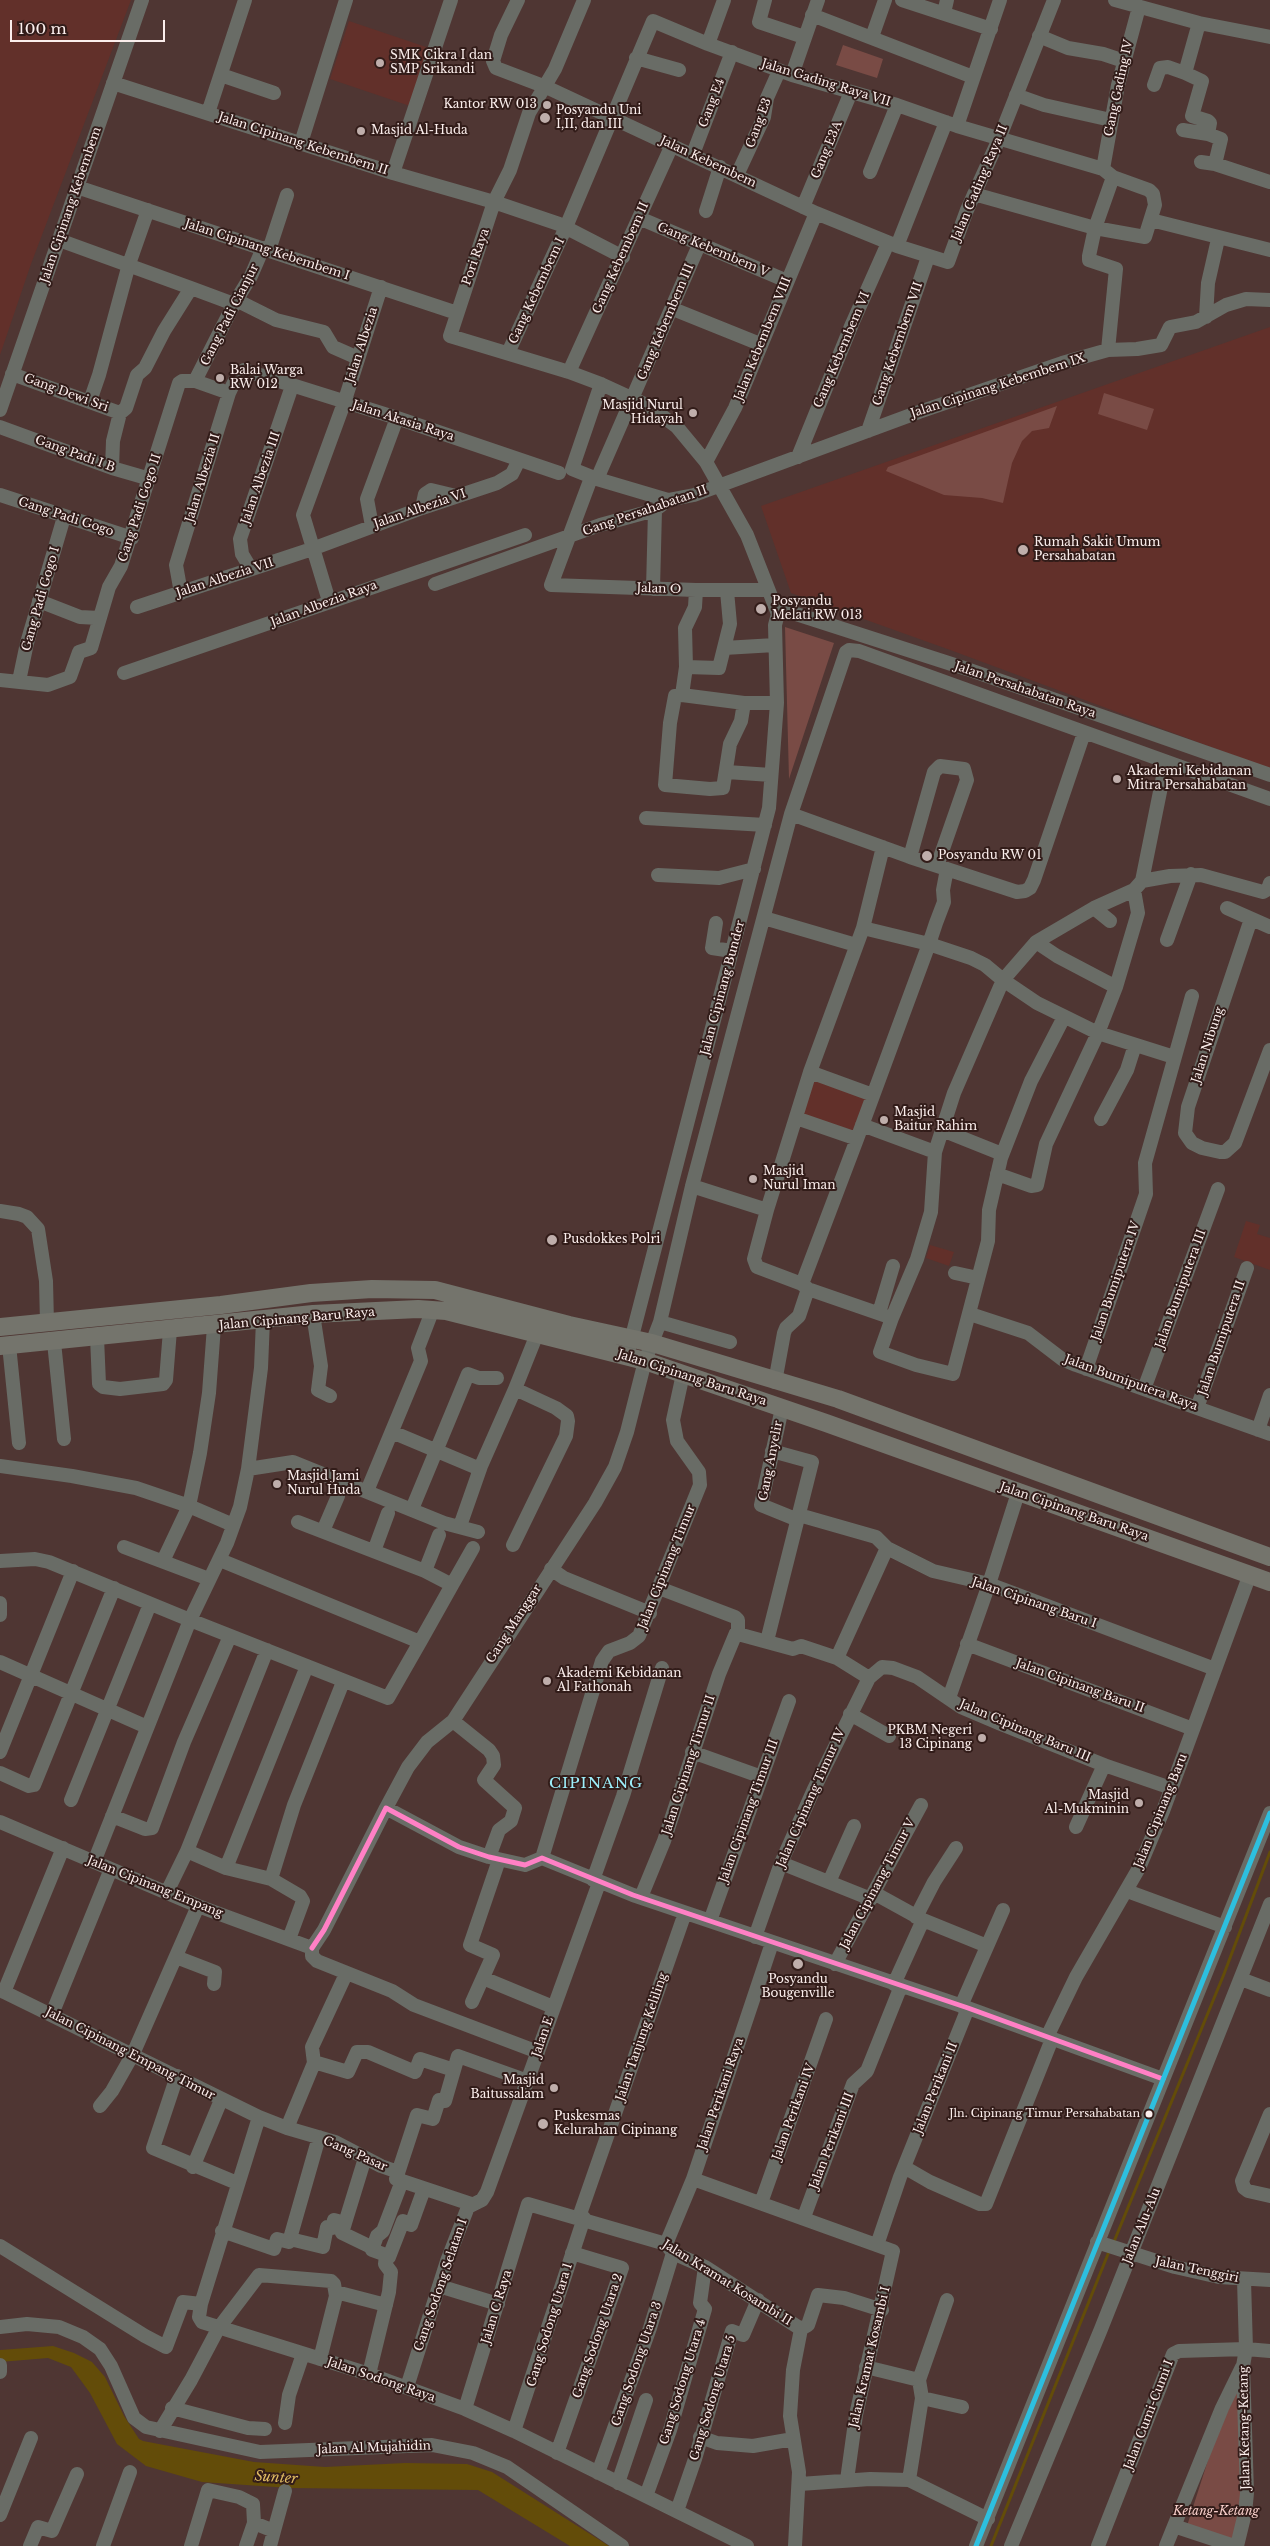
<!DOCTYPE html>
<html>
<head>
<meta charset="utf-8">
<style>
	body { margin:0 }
	#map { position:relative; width:1270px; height:2546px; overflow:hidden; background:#4f3633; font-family:"Libre Baskerville",serif }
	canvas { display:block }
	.scale { position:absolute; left:10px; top:20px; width:155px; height:22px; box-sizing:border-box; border:2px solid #fbeeec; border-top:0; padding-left:6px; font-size:15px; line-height:18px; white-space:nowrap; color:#fbeeec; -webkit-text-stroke:4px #321c19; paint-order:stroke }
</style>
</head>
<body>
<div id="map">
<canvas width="1270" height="2546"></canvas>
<div class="scale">100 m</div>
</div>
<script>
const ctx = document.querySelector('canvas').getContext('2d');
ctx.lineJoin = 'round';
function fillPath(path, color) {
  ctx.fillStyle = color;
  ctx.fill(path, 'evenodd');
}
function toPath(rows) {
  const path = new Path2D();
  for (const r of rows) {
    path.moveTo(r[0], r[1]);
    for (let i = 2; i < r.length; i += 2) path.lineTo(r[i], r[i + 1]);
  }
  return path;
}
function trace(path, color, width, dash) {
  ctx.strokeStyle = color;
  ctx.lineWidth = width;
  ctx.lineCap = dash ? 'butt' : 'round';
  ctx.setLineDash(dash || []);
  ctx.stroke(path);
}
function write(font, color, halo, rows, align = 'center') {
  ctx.font = font + ' "Libre Baskerville",serif';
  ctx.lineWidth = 4;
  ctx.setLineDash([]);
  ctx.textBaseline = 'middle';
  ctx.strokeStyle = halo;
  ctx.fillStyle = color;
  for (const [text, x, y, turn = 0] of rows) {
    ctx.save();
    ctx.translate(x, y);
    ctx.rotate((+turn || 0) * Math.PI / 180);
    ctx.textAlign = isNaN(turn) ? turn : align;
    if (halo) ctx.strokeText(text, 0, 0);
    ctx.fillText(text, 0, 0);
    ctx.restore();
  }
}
fillPath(toPath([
	[0,0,131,0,31,264,0,355],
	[349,21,429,48,410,106,330,79],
	[1270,327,1270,769,953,651,791,593,761,506],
	[813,1078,869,1097,855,1136,800,1117],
	[1246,1221,1260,1225,1257,1234,1270,1238,1270,1270,1234,1257],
	[930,1245,954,1252,949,1266,926,1258]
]), '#62302a');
fillPath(toPath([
	[843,45,883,59,877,78,836,65],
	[1104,393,1154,409,1147,430,1098,414],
	[1057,406,1049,428,1032,431,1022,441,1012,463,1003,503,982,498,944,495,886,471,888,467],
	[785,627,834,643,789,779],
	[1241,2378,1244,2492,1234,2545,1186,2529,1210,2454]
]), '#794b45');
fillPath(toPath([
	[53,2346,74,2353,92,2362,105,2377,124,2416,139,2439,143,2441,254,2462,325,2467,405,2463,467,2464,492,2472,609,2546,570,2546,478,2490,290,2488,202,2482,146,2466,117,2444,90,2393,71,2367,48,2358,0,2362,0,2350]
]), '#634c09');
trace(toPath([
	[1113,2244,1224,1974,1270,1852],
	[991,2546,1110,2249]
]), '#634c09', 3);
trace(toPath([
	[518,0,501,35,493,61,496,68,546,87,816,213,897,246,948,262,967,210,999,139,1054,0],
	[584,0,555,69,529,113,510,170,494,202,450,336,569,372,601,384,649,406,677,427,706,462,747,535,778,614],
	[765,0,759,22,804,37],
	[902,0,991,29],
	[1115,0,1199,23,1270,37],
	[944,13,947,0],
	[812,15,973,77],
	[1199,23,1185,73,1202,81,1192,116,1208,121,1210,123,1208,134,1221,139,1215,164],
	[1039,36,1068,48,1103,54,1124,61],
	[872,37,885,0],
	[708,44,724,0],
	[636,58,679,70],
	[221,75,274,93],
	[792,75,818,0],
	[113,83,393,173,494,202,559,224,623,257],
	[1154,85,1160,68,1168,67,1185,73],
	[1016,95,1044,105,1111,120],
	[208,113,245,0],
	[957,126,1000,0],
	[1183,130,1208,134],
	[301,143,346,0],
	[693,154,732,52],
	[1201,162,1215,164,1270,182],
	[1103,169,1118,85,1139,7],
	[870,172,897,105],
	[393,173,451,0],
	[737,175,764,117,767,98,779,71],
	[77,187,457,313],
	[803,207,851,92],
	[706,211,720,167],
	[639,218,787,281],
	[1151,220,1270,250],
	[59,240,191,288],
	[897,246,946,122],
	[269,250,287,195],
	[238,301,276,320,324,332,333,347,358,358],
	[673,309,760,344],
	[1206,317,1208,283,1218,239],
	[1108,350,1116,269,1089,260,1089,256,1095,228,1113,177],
	[508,353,566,227,653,21,708,44,792,75,897,105,957,126,1103,169,1113,177,1149,190,1153,194,1155,205,1145,237,1095,228,974,194],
	[569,372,672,145],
	[12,374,120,413],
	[195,381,234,304,251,276,263,248],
	[601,384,572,469,597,479,699,245],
	[90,401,99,375,129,264,148,210],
	[0,410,142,0],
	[0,427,112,468,150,479],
	[868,431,928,257],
	[798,457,852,324,888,243],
	[706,462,735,408,816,213],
	[112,468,113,441,120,413,126,408,137,375,145,368,164,331,191,288,234,304],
	[591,478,551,585,696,590,767,590],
	[597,479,668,500],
	[0,495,132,538],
	[422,508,425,494,431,490,456,496],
	[372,526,367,499,397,418],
	[251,569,242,554,240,539,292,386],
	[435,584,600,525,655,510,668,500,694,495,919,412,1062,363,1108,350,1137,349,1161,345,1170,327,1196,322,1226,305,1246,299,1270,300],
	[653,589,655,510],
	[696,590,695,607,685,628,686,667,682,695,675,696,670,723,665,785,710,789,723,788,730,744,741,721,744,703],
	[181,593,176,565,229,393,238,374,244,370,397,418,559,473],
	[39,601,80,617,99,618],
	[329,601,303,515,344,403,381,287],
	[137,607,312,549,422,508,497,483,512,474,519,460],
	[778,614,790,612,967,669,1270,775],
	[724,648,730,624,727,591],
	[686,667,719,668,724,648,775,645],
	[124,673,525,535],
	[0,680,48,685,70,677,79,652,91,648,109,587,121,566,179,383,182,381,195,381,229,393],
	[19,681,27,643,64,517],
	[682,695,744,703,777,703],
	[727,772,771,775],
	[791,814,910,857,1017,892,1025,891,1030,888,1034,880,1084,733],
	[646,818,765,825],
	[910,857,934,772,940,766,964,769,967,780,937,866],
	[947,869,943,890,944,902,936,923,929,944,857,1139,802,1284,757,1267,754,1259,767,1210,810,1072,863,928,929,944,971,958,985,965,1003,980,1037,1003,1098,1033,1174,1057],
	[658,875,719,878,754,869],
	[1142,881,1170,876,1201,875,1263,892,1268,889,1270,883],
	[1142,881,1166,762],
	[1094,908,1110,921],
	[1227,908,1270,927],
	[764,918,856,945],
	[1251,919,1188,1107,1185,1133,1192,1143,1202,1148,1220,1152,1225,1152,1235,1143,1270,1050],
	[716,923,712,948,732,951],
	[863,928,883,847],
	[1167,940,1191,874],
	[1036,942,1057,956,1116,987],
	[810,1072,873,1095],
	[796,1118,857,1139],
	[1101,1119,1127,1070,1135,1045],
	[862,1125,935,1152],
	[942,1130,1002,1154],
	[997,1174,1031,1186,1037,1185,1046,1144,1098,1033,1116,987,1138,913,1134,890],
	[692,1186,767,1210],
	[0,1211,19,1214,27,1217,38,1229,46,1281,47,1323],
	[955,1273,978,1278],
	[802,1284,808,1289,892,1318,917,1259,931,1212,935,1152,954,1093,1003,980,1036,942,1094,908,1134,890,1142,881],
	[879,1313,893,1266],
	[313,1314,321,1366,318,1390,330,1396],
	[970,1314,1028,1333,1062,1359,1076,1365,1270,1434],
	[892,1318,880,1352,916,1365,953,1374,988,1241,989,1210,1001,1158,1031,1081,1064,1017],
	[660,1322,730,1342],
	[97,1337,99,1384,103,1387,120,1389,163,1384,166,1380,170,1330],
	[54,1342,64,1439],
	[9,1345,19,1443],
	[629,1348,769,808,777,703,775,625,778,614],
	[1086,1369,1146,1194,1145,1163,1192,996],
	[775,1382,784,1333,786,1328,799,1316,808,1289],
	[1144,1389,1218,1189],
	[782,1408,761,1505,798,1520],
	[1197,1408,1247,1268],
	[1258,1430,1270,1395],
	[392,1432,480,1469],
	[0,1466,72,1476,136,1488,189,1506,233,1525],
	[248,1469,261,1368,263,1320],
	[367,1491,421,1361,418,1348,433,1309],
	[412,1509,468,1374,479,1378,497,1378],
	[799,1515,876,1537,887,1548,933,1571,989,1584,1215,1669],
	[298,1522,425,1571,452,1585,420,1642],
	[460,1526,481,1466,515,1389],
	[323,1531,338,1496],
	[513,1545,566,1436,568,1421,567,1416,556,1408,515,1389,537,1334],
	[124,1547,209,1579],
	[374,1551,388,1513],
	[0,1561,35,1559,49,1562,190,1620,227,1543,240,1507,248,1469,293,1462,444,1523,478,1532],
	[163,1561,189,1506,200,1453,209,1393,214,1326],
	[551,1569,564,1578,650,1613],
	[425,1571,439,1535],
	[452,1585,473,1548],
	[659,1588,735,1617,738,1620,738,1634,793,1649,801,1646,837,1658,869,1678],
	[0,1603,0,1615],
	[767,1641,812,1462,772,1451],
	[967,1644,1193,1729],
	[837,1658,887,1548],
	[0,1662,147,1727],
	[949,1698,989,1584,1018,1493],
	[850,1714,889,1736],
	[0,1752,73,1571],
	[692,1752,762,1777],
	[0,1773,29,1786,34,1785,114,1588],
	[71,1800,150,1604],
	[386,1808,408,1767,427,1742,453,1721],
	[112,1816,145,1829,152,1828,184,1742,230,1636],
	[0,1822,198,1906,312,1948],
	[1076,1827,1104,1765],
	[187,1851,226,1868,271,1879,300,1896,303,1901,289,1939],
	[489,1857,499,1830,511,1821,515,1808,484,1780,494,1765,493,1756,489,1750,453,1721,595,1503,615,1467,627,1432,645,1361,660,1322,692,1186,791,814,846,652,849,650,859,651,1270,799],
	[542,1858,602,1661,609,1651,630,1643,639,1636,700,1485,699,1472,677,1441,673,1420,683,1374],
	[94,1862,190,1620,388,1698,420,1642,220,1560],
	[781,1863,871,1899],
	[226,1868,307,1666],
	[271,1879,294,1805,343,1682],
	[593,1880,623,1796,662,1668],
	[829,1882,854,1826],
	[1127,1891,1225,1927],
	[167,1892,187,1851,267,1650],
	[874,1893,923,1920,987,1946],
	[641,1897,664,1841,719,1674,736,1633],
	[916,1917,934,1882,956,1848],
	[710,1921,789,1701],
	[755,1937,781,1863,814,1789,869,1678,882,1667,893,1668,917,1677,961,1707,1001,1724,1104,1765,1171,1788],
	[312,1948,324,1930,386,1808,459,1847,489,1857,525,1865,542,1858,633,1895,968,2008,1163,2079],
	[312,1948,312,1956,317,1961,392,1991,414,2005,538,2052],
	[176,1957,215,1972,214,1984],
	[835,1964,921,1805],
	[483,1978,553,2007],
	[1241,1979,1270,1990],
	[894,1984,923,1920],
	[0,1990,259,2117,287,2128,335,2142,381,2166,398,2172],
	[4,1992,63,1848],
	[472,2002,493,1955,470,1945,499,1860],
	[961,2006,1003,1910],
	[52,2014,111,1869],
	[1047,2037,1076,1977,1139,1868,1163,1811,1250,1574],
	[314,2062,348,2072,357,2052,368,2052,415,2072,420,2059,454,2070,458,2056,528,2081],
	[454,2070,445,2101,439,2100,433,2119,417,2115,396,2179,471,2204],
	[177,2076,153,2148,237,2183],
	[100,2106,112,2091,133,2054,198,1906],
	[1270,2114,1242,2181,1244,2188,1248,2191,1270,2196],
	[259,2117,201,2304,199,2317,202,2322,369,2374,465,2409,514,2431,747,2546],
	[287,2128,314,2063,312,2047,346,1974],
	[193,2167,221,2100],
	[904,2167,930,2182,980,2204,986,2204,1052,2039],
	[693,2179,893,2251,856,2415,847,2480],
	[761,2203,826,2019],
	[579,2217,685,1913],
	[804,2217,853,2084,867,2071,901,1986],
	[345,2223,342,2233,373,2248],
	[222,2231,274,2249,277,2239,289,2242,319,2137],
	[290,2239,323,2247,327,2227,332,2228,334,2220,345,2223,365,2158],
	[1097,2242,1175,2267,1219,2277,1270,2280],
	[666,2244,693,2179,772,1943],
	[877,2245,900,2177,968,2008],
	[0,2246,145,2336,166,2347,183,2302,201,2304],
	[386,2255,389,2257,403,2221,411,2225,424,2189],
	[439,2286,498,2304],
	[336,2292,386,2305],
	[0,2327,27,2324,59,2327,83,2337,100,2349,111,2366,134,2418,146,2427,260,2452,432,2445,473,2453,507,2467,622,2546],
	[801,2329,808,2325,818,2295,844,2298,882,2310],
	[0,2365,0,2372],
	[866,2367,919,2380,922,2398,962,2407],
	[369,2374,389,2292,391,2272,385,2264,386,2255,372,2250,377,2236,383,2231,402,2181],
	[919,2380,947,2300],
	[407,2387,447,2261,468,2207,482,2200,487,2192,599,1883],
	[172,2408,248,2428,265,2429],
	[465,2409,528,2204,666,2244,673,2253,705,2267,801,2329,793,2370,790,2416,799,2472,795,2546],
	[285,2423,289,2395,303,2354],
	[160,2431,191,2380,218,2329,259,2275,331,2281,334,2284,336,2296,320,2359],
	[514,2431,584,2218],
	[700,2437,717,2443,753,2446,793,2439],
	[557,2453,622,2268,572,2253],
	[598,2473,650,2328,673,2253],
	[909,2480,922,2398],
	[618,2483,646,2400],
	[800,2484,870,2479,909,2480,988,2519],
	[646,2496,670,2430,705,2309,700,2303,705,2267],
	[677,2511,695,2459,732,2331,743,2335,758,2300],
	[0,2515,31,2438],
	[254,2523,274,2531,270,2546],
	[1174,2526,1234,2546],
	[274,2531,285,2491],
	[30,2546,38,2527,52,2531,77,2474],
	[103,2546,130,2472],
	[191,2546,208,2490,239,2497,253,2504,254,2523,246,2546],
	[976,2546,1270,1813],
	[1011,2546,1101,2329,1270,1904],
	[1098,2546,1173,2354,1179,2351,1246,2349,1270,2351],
	[1166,2546,1222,2408,1242,2367],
	[1237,2546,1245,2513,1247,2493,1243,2366,1246,2349,1244,2280]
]), '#696c66', 14);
trace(toPath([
	[0,1327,221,1305,311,1293,372,1289,435,1290,569,1325,652,1343,838,1399,1270,1557],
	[0,1346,313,1314,418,1309,446,1311,645,1361,826,1423,1270,1582]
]), '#74746c', 18);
trace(toPath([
	[312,1948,324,1930,386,1808,459,1847,489,1857,525,1865,542,1858,633,1895,968,2008,1163,2079]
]), '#ff80c5', 5);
trace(toPath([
	[976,2546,1270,1813]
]), '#2dbfdf', 5);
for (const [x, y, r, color] of [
	[380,63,5,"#bfaeab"],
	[547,105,5,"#bfaeab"],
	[545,118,6,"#bfaeab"],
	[361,131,5,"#bfaeab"],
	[220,378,5,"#bfaeab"],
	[693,413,5,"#bfaeab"],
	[1023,550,6,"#bfaeab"],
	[761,609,6,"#bfaeab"],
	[1117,779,5,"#bfaeab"],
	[927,856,6,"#bfaeab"],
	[884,1120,5,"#bfaeab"],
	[753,1179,5,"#bfaeab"],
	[552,1240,6,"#bfaeab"],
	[277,1484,5,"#bfaeab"],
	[547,1681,5,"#bfaeab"],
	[982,1738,5,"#bfaeab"],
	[1139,1803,5,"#bfaeab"],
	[798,1964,6,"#bfaeab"],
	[554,2088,5,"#bfaeab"],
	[1149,2114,4.5,"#fbeeec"],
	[543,2124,6,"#bfaeab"]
]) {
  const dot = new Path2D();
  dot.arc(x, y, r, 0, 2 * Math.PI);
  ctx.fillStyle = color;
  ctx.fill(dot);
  trace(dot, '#321c19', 2);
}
write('11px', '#fbeeec', '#321c19', [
	["Jln. Cipinang Timur Persahabatan",1140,2114]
], 'right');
write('12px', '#fbeeec', '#321c19', [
	["SMK Cikra I dan",390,56],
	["SMP Srikandi",390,70],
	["Kantor RW 013",537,105,"right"],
	["Posyandu Uni",556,111],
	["I,II, dan III",556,125],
	["Masjid Al-Huda",371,131],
	["Balai Warga",230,371],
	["RW 012",230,385],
	["Masjid Nurul",683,406,"right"],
	["Hidayah",683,420,"right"],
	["Rumah Sakit Umum",1034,543],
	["Persahabatan",1034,557],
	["Posyandu",772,602],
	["Melati RW 013",772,616],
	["Akademi Kebidanan",1127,772],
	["Mitra Persahabatan",1127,786],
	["Posyandu RW 01",938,856],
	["Masjid",894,1113],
	["Baitur Rahim",894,1127],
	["Masjid",763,1172],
	["Nurul Iman",763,1186],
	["Pusdokkes Polri",563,1240],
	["Masjid Jami",287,1477],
	["Nurul Huda",287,1491],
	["Akademi Kebidanan",557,1674],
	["Al Fathonah",557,1688],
	["PKBM Negeri",972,1731,"right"],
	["13 Cipinang",972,1745,"right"],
	["Masjid",1129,1796,"right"],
	["Al-Mukminin",1129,1810,"right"],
	["Posyandu",798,1980,"center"],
	["Bougenville",798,1994,"center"],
	["Masjid",544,2081,"right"],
	["Baitussalam",544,2095,"right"],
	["Puskesmas",554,2117],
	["Kelurahan Cipinang",554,2131]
], 'left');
write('12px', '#fbeeec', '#321c19', [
	["Jalan Gading Raya VII",826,83,17],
	["Gang Gading IV",1119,88,-78],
	["Gang E4",712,103,-69],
	["Gang E3",759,123,-70],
	["Jalan Cipinang Kebembem II",303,144,18],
	["Gang E3A",827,150,-67],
	["Jalan Kebembem",708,162,25],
	["Jalan Gading Raya II",980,183,-67],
	["Jalan Cipinang Kebembem",71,205,-71],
	["Jalan Cipinang Kebembem I",267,250,18],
	["Gang Kebembem V",713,250,23],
	["Pori Raya",476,257,-71],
	["Gang Kebembem II",621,258,-66],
	["Gang Kebembem I",537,291,-65],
	["Gang Padi Cianjur",230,315,-63],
	["Gang Kebembem III",666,322,-67],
	["Jalan Kebembem VIII",763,339,-68],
	["Gang Kebembem VII",898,344,-71],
	["Jalan Albezia",362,345,-72],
	["Gang Kebembem VI",842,350,-67],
	["Jalan Cipinang Kebembem IX",998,386,-18],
	["Gang Dewi Sri",66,393,20],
	["Jalan Akasia Raya",403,421,18],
	["Gang Padi I B",75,454,20],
	["Jalan Albezia II",203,478,-73],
	["Jalan Albezia III",261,478,-71],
	["Gang Padi Gogo II",140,508,-72],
	["Jalan Albezia VI",420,509,-19],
	["Gang Persahabatan II",645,511,-19],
	["Gang Padi Gogo",66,517,18],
	["Jalan Albezia VII",225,578,-18],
	["Jalan O",659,589,2],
	["Gang Padi Gogo I",41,599,-74],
	["Jalan Albezia Raya",324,604,-20],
	["Jalan Persahabatan Raya",1025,690,19],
	["Jalan Cipinang Bunder",723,988,-75],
	["Jalan Nibung",1208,1045,-72],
	["Jalan Bumiputera IV",1116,1281,-71],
	["Jalan Bumiputera III",1181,1289,-70],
	["Jalan Cipinang Baru Raya",297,1319,-5],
	["Jalan Bumiputera II",1222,1338,-71],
	["Jalan Cipinang Baru Raya",692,1378,18],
	["Jalan Bumiputera Raya",1131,1383,20],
	["Gang Anyelir",771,1461,-79],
	["Jalan Cipinang Baru Raya",1074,1512,19],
	["Jalan Cipinang Timur",667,1567,-68],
	["Jalan Cipinang Baru I",1034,1603,19],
	["Gang Manggar",514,1624,-57],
	["Jalan Cipinang Baru II",1080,1686,20],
	["Jalan Cipinang Baru III",1025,1731,23],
	["Jalan Cipinang Timur II",689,1765,-72],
	["Jalan Cipinang Timur IV",811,1798,-66],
	["Jalan Cipinang Timur III",749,1811,-70],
	["Jalan Cipinang Baru",1161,1811,-68],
	["Jalan Cipinang Timur V",878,1884,-62],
	["Jalan Cipinang Empang",155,1887,22],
	["Jalan E",543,2037,-71],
	["Jalan Tanjung Keliling",642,2037,-71],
	["Jalan Cipinang Empang Timur",130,2054,27],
	["Jalan Perikani II",936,2088,-68],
	["Jalan Perikani Raya",721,2094,-71],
	["Jalan Perikani IV",794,2112,-70],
	["Jalan Perikani III",832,2141,-69],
	["Gang Pasar",355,2154,24],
	["Jalan Alu-Alu",1142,2226,-68],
	["Jalan Tenggiri",1197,2270,12],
	["Jalan Kramat Kosambi II",727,2283,32],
	["Gang Sodong Selatan I",441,2285,-71],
	["Jalan C Raya",497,2307,-73],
	["Gang Sodong Utara 1",550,2325,-73],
	["Gang Sodong Utara 2",598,2336,-71],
	["Jalan Kramat Kosambi I",870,2357,-77],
	["Gang Sodong Utara 3",637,2364,-71],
	["Jalan Sodong Raya",381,2380,19],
	["Gang Sodong Utara 4",683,2382,-73],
	["Gang Sodong Utara 5",713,2398,-73],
	["Jalan Cumi-Cumi I",1149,2415,-69],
	["Jalan Ketang-Ketang",1245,2428,-91],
	["Jalan Al Mujahidin",374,2448,-2]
]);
write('italic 12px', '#f9d0cb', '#321c19', [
	["Ketang-Ketang",1216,2512]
]);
write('italic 14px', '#e2bd64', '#321c19', [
	["Sunter",276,2478,4]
]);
ctx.letterSpacing = '1px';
write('15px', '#9deefa', '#321c19', [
	["CIPINANG",596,1784]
]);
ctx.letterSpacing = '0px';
</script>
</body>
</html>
